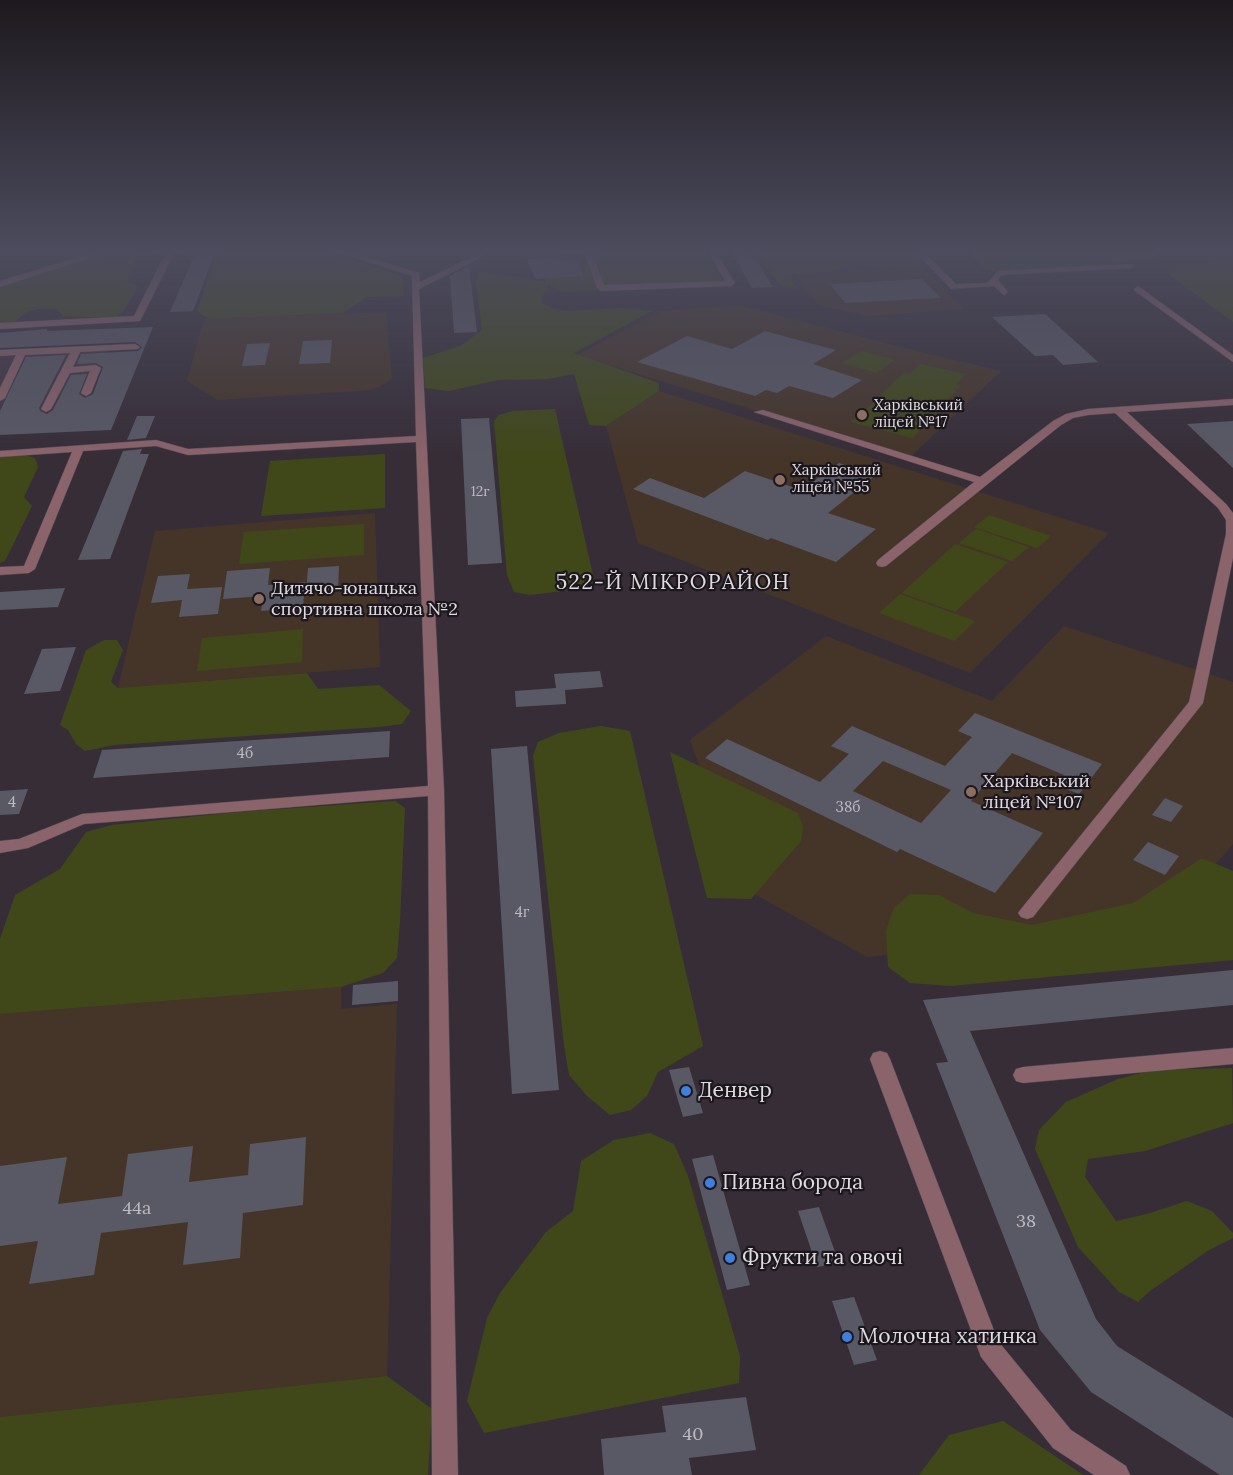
<!DOCTYPE html>
<html>
<head>
<meta charset="utf-8">
<style>
	body { margin:0 }
	canvas { display:block; background:#362d37 }
</style>
</head>
<body>
<canvas width="1233" height="1475"></canvas>
<script>
const ctx = document.querySelector('canvas').getContext('2d');
ctx.lineJoin = 'round';
function fillPath(path, color) {
  ctx.fillStyle = color;
  ctx.fill(path, 'evenodd');
}
function toPath(rows) {
  const path = new Path2D();
  for (const r of rows) {
    path.moveTo(r[0], r[1]);
    for (let i = 2; i < r.length; i += 2) path.lineTo(r[i], r[i + 1]);
  }
  return path;
}
function trace(path, color, width, dash) {
  ctx.strokeStyle = color;
  ctx.lineWidth = width;
  ctx.lineCap = dash ? 'butt' : 'round';
  ctx.setLineDash(dash || []);
  ctx.stroke(path);
}
function write(font, color, halo, rows, align = 'center') {
  ctx.font = font + ' Lora,serif';
  ctx.lineWidth = 4.5;
  ctx.setLineDash([]);
  ctx.textBaseline = 'middle';
  ctx.strokeStyle = halo;
  ctx.fillStyle = color;
  for (const [text, x, y, turn = 0] of rows) {
    ctx.save();
    ctx.translate(x, y);
    ctx.rotate((+turn || 0) * Math.PI / 180);
    ctx.textAlign = isNaN(turn) ? turn : align;
    if (halo) ctx.strokeText(text, 0, 0);
    ctx.fillText(text, 0, 0);
    ctx.restore();
  }
}
fillPath(toPath([
	[109,350,82,411,0,415,0,355]
]), '#423543');
fillPath(toPath([
	[920,265,964,309,869,316,819,305,794,276],
	[738,305,909,349,1001,371,909,458,577,355,661,311],
	[386,312,392,379,380,386,371,390,218,400,187,381,204,319],
	[659,391,1109,533,970,673,638,543,606,426],
	[375,513,380,667,118,688,155,531],
	[1064,626,1233,682,1233,844,1165,923,867,957,742,887,690,740,826,636,992,701],
	[341,987,341,1009,397,1004,387,1376,0,1417,0,1014]
]), '#453529');
fillPath(toPath([
	[225,251,317,251,385,270,403,277,404,296,367,297,343,313,209,319,197,311,218,253],
	[603,251,705,251,724,283,707,286,566,292,558,290,547,283,549,289,541,297,542,303,555,309,566,311,621,308,652,311,574,353,659,383,659,391,606,426,589,425,574,374,548,379,498,380,449,391,425,388,423,358,460,346,482,330,476,285,477,271,546,282,543,268,588,263,590,258],
	[755,251,914,251,924,261,880,267,860,263,850,264,833,272,794,274,791,277,797,290,780,285],
	[967,251,1154,251,1157,253,1155,258,1149,260,1114,262,1103,266,992,272,984,268],
	[129,256,136,257,127,282,137,285,137,288,124,310,116,318,63,316,57,309,37,309,25,313,14,323,0,324,0,286,93,258],
	[1233,261,1233,322,1167,273,1169,269,1179,265],
	[862,351,895,360,876,373,842,363],
	[920,364,965,374,956,385,960,386,928,423,867,409,903,373,910,374],
	[555,409,594,579,587,588,530,595,514,592,507,575,494,421,499,415,513,411],
	[865,409,926,424,912,438,851,422],
	[385,454,385,508,261,516,270,461],
	[25,455,35,458,38,467,24,497,32,506,5,561,0,563,0,457],
	[989,515,1051,536,1037,548,974,527],
	[364,524,364,555,239,564,244,532],
	[976,529,1029,547,1012,561,959,543],
	[955,544,1008,562,955,612,902,593],
	[900,594,975,621,954,641,879,613],
	[303,629,302,662,197,671,202,638],
	[104,640,117,640,123,650,111,682,118,688,307,673,318,689,379,685,411,711,402,724,379,727,114,745,85,751,76,744,68,730,60,725,86,650],
	[601,726,630,731,703,1046,658,1072,647,1096,631,1110,610,1115,587,1096,569,1075,564,1045,533,756,538,742,559,733],
	[670,752,798,813,803,827,801,841,751,899,707,898],
	[395,801,405,808,400,922,397,958,383,973,341,987,0,1014,0,939,15,895,60,869,86,832,112,825,238,812],
	[1202,858,1233,871,1233,960,951,986,910,983,888,967,886,931,894,908,910,894,939,895,973,913,1032,925,1133,903],
	[1232,1068,1233,1123,1145,1151,1088,1159,1085,1177,1116,1221,1147,1214,1187,1201,1212,1211,1233,1233,1233,1238,1209,1250,1150,1291,1138,1302,1119,1292,1078,1247,1035,1149,1039,1130,1066,1102,1118,1079,1153,1070],
	[650,1133,674,1144,688,1176,740,1356,739,1383,484,1433,467,1401,487,1318,500,1293,546,1232,573,1211,581,1161,614,1140],
	[387,1376,432,1409,428,1475,0,1475,0,1417],
	[1003,1421,1083,1475,919,1475,949,1435]
]), '#404819');
fillPath(toPath([
	[731,251,751,251,773,287,752,288],
	[214,255,193,311,170,312,194,256],
	[559,258,560,261,579,260,583,276,536,279,526,259],
	[469,266,477,332,454,333,450,276],
	[922,279,941,298,845,303,830,284],
	[1045,314,1076,342,1098,362,1063,365,1053,355,1035,356,992,317],
	[153,327,111,430,0,435,0,411,26,357,66,355,39,408,40,411,47,414,53,410,71,375,87,374,79,394,85,398,93,394,103,367,96,363,77,364,81,354,138,351,142,347,135,342,0,348,0,333,47,329,47,331],
	[765,331,836,350,813,364,862,380,833,398,789,386,777,393,766,390,755,396,637,362,687,336,732,349],
	[332,340,330,363,299,364,303,341],
	[270,343,265,365,242,366,247,344],
	[137,416,155,416,146,438,127,440],
	[489,418,502,563,468,565,461,419],
	[1233,421,1233,468,1187,424],
	[142,449,140,454,149,454,110,559,78,560,123,451],
	[839,463,876,475,828,513,876,529,836,562,771,538,768,540,633,489,650,478,704,498,745,471,801,490],
	[339,566,338,590,306,592,308,568],
	[270,568,268,585,305,582,303,608,261,611,263,596,223,599,227,571],
	[190,574,187,589,222,587,218,614,179,617,182,600,151,603,158,576],
	[65,588,58,607,0,610,0,592],
	[76,647,60,691,24,694,42,649],
	[600,671,603,687,565,690,566,704,516,707,515,691,556,688,554,674],
	[975,713,1102,764,1079,794,1056,785,1064,775,1012,753,971,801,1043,833,995,893,900,849,897,852,705,758,727,739,820,782,849,754,831,746,852,726,945,766,972,737,958,731],
	[883,761,951,790,921,823,853,791],
	[390,731,389,757,93,778,102,750],
	[527,746,559,1090,512,1094,491,749],
	[28,789,19,814,0,815,0,791],
	[1165,798,1183,806,1171,822,1152,815],
	[1148,842,1179,856,1165,875,1133,860],
	[1233,970,1233,1005,970,1031,1096,1319,1117,1346,1233,1418,1233,1475,1220,1475,1091,1392,1040,1330,936,1063,948,1062,923,1000],
	[398,981,398,1001,352,1005,353,985],
	[689,1067,703,1113,683,1117,669,1070],
	[306,1137,303,1205,243,1213,240,1258,183,1265,188,1222,101,1233,94,1275,29,1284,38,1241,0,1246,0,1166,67,1157,58,1204,122,1196,128,1154,193,1146,189,1182,248,1175,250,1144],
	[713,1155,750,1285,727,1290,692,1159],
	[819,1207,839,1263,817,1267,798,1211],
	[854,1297,877,1360,854,1365,832,1301],
	[746,1397,756,1450,689,1458,692,1475,604,1475,601,1439,666,1432,662,1406]
]), '#595865');
const minor = toPath([
	[136,251,190,251,174,254,140,321,0,329,0,323,134,316,165,254,93,257,0,287,0,281,92,253,136,251],
	[335,251,346,251,419,273,420,282,484,251,494,251,419,289,444,790,458,1475,432,1475,428,796,84,824,28,848,0,853,0,841,19,839,82,814,428,786,416,442,188,455,156,446,83,451,35,569,29,573,0,575,0,567,24,566,72,452,0,457,0,451,156,440,188,449,416,436,412,276,335,251],
	[559,251,591,251,604,285,725,281,708,251,716,251,735,283,731,286,601,291,597,288,585,254,563,253,559,251],
	[915,251,923,251,956,284,987,283,998,271,1131,264,1135,266,1131,268,1001,275,998,280,1008,292,1004,295,994,286,951,289,915,251],
	[1138,286,1233,355,1233,362,1135,291,1134,289,1138,286],
	[135,344,140,347,138,349,80,352,73,367,96,365,101,368,91,393,86,396,81,393,90,371,70,373,51,409,46,412,41,409,70,353,25,355,5,398,0,401,0,388,16,355,0,356,0,350,135,344],
	[1233,399,1233,405,1127,412,1226,504,1233,513,1233,558,1203,703,1033,917,1027,919,1021,917,1018,913,1021,909,1189,702,1226,534,1226,520,1218,508,1115,413,1088,415,1073,418,1061,425,886,566,882,567,878,566,876,563,878,560,974,482,754,412,763,410,980,477,1053,421,1066,414,1088,409,1233,399],
	[1233,1048,1233,1064,1023,1083,1016,1081,1013,1075,1016,1069,1023,1067,1233,1048],
	[880,1051,887,1053,890,1059,998,1341,1071,1430,1126,1466,1130,1475,1094,1475,1053,1448,981,1357,870,1059,873,1053,880,1051]
]);
trace(minor, '#514952', 1);
fillPath(minor, '#8b636b');
const sky = ctx.createLinearGradient(0, 0, 0, 457);
sky.addColorStop(0, '#1e191e');
sky.addColorStop(0.55, '#4c4c5e');
sky.addColorStop(1, '#4c4c5e00');
ctx.fillStyle = sky;
ctx.fillRect(0, 0, 1233, 457);
for (const [x, y, r, color] of [
	[862,415,6,"#8d6e63"],
	[780,480,6,"#8d6e63"],
	[259,599,6,"#8d6e63"],
	[971,792,6,"#8d6e63"],
	[686,1091,6,"#3f7fe0"],
	[710,1183,6,"#3f7fe0"],
	[730,1258,6,"#3f7fe0"],
	[847,1337,6,"#3f7fe0"]
]) {
  const dot = new Path2D();
  dot.arc(x, y, r, 0, 2 * Math.PI);
  ctx.fillStyle = color;
  ctx.fill(dot);
  trace(dot, '#1b171c', 2);
}
write('14px', '#bebac2', null, [
	["12г",480,492]
]);
write('15px', '#e0dae1', '#1b171c', [
	["Харківський",874,406],
	["ліцей №17",874,423],
	["Харківський",792,471],
	["ліцей №55",792,488]
], 'left');
write('15px', '#bebac2', null, [
	["4б",245,754],
	["4",12,803],
	["38б",848,808],
	["4г",522,913]
]);
write('18px', '#e0dae1', '#1b171c', [
	["Дитячо-юнацька",271,589],
	["спортивна школа №2",271,610],
	["Харківський",983,782],
	["ліцей №107",983,803]
], 'left');
write('18px', '#bebac2', null, [
	["44а",137,1209],
	["38",1026,1222],
	["40",693,1435]
]);
ctx.letterSpacing = '1.5px';
write('21px', '#e0dae1', '#1b171c', [
	["522-Й МІКРОРАЙОН",673,583]
]);
ctx.letterSpacing = '0px';
write('21px', '#e0dae1', '#1b171c', [
	["Денвер",698,1091],
	["Пивна борода",722,1183],
	["Фрукти та овочі",742,1258],
	["Молочна хатинка",859,1337]
], 'left');
</script>
</body>
</html>
